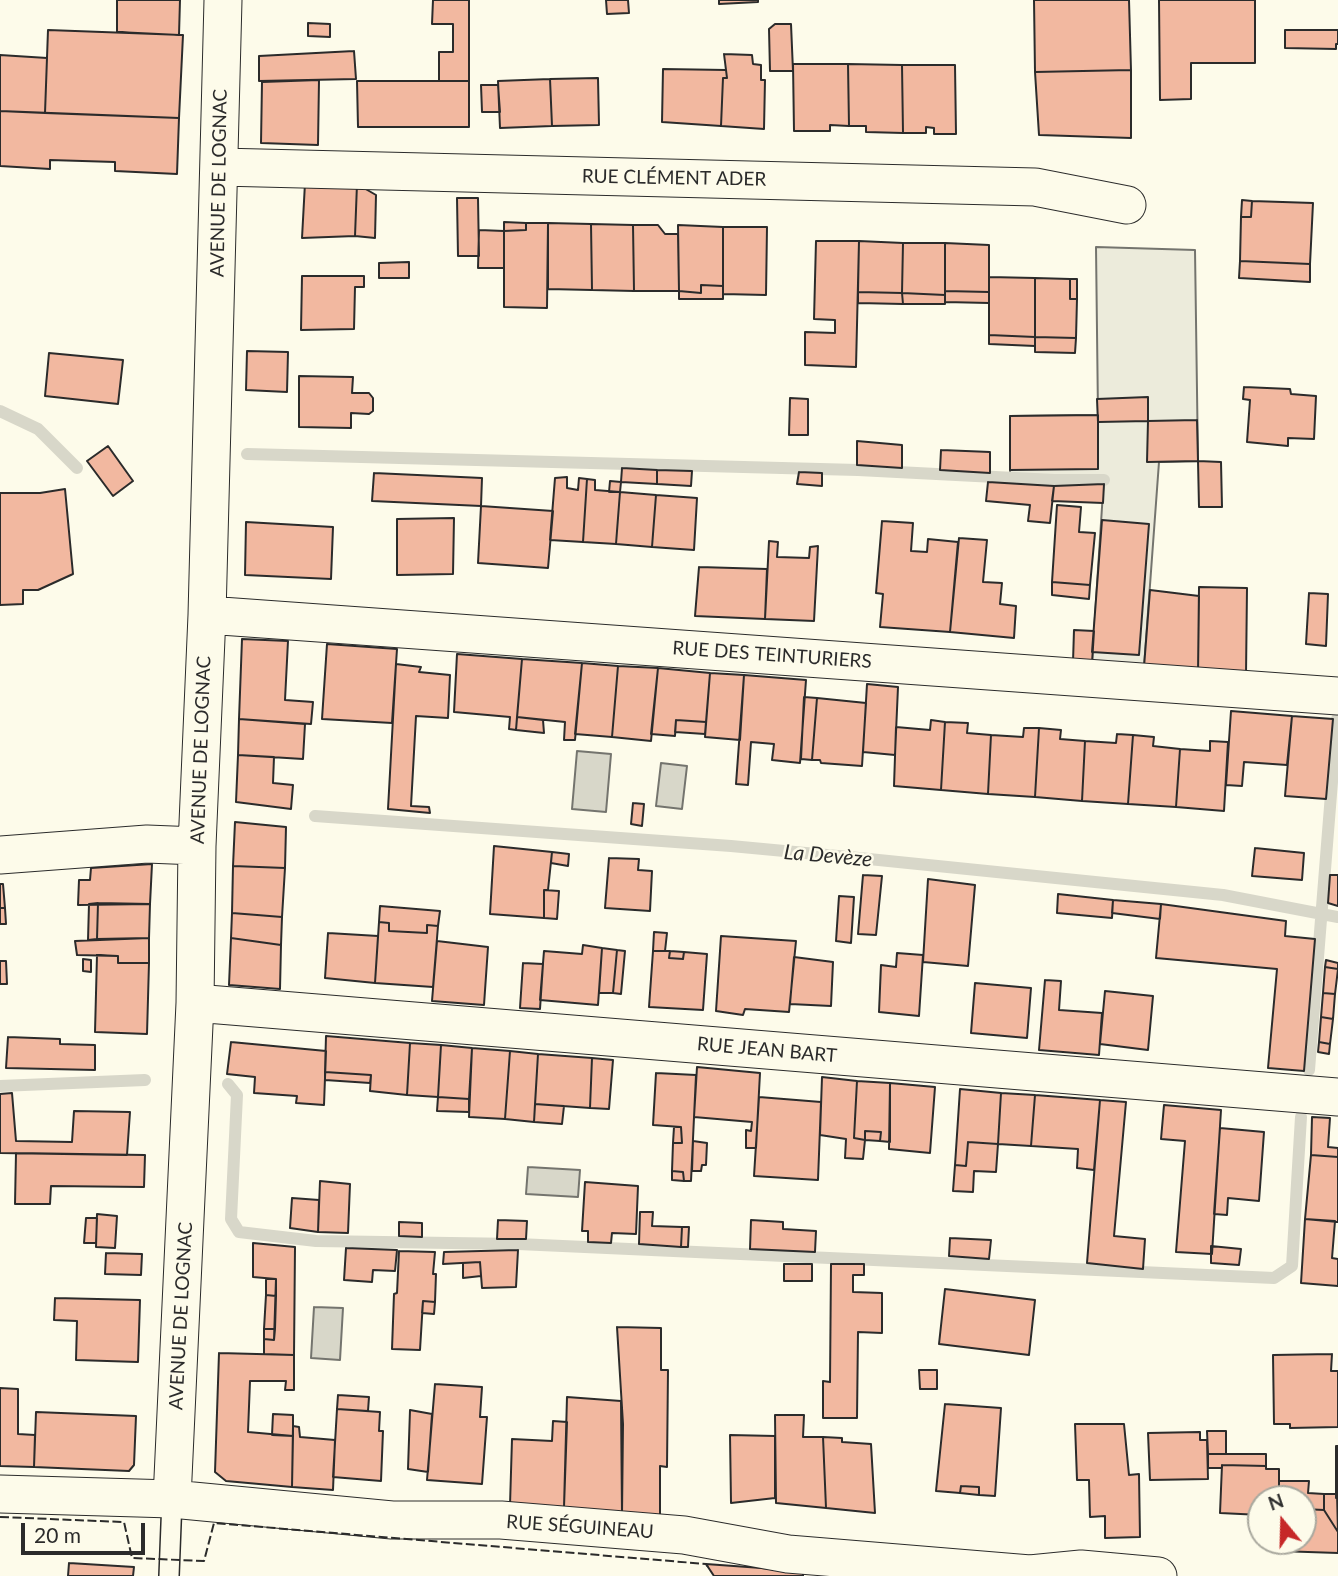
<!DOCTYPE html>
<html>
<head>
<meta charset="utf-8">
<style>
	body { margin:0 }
	#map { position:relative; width:1338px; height:1576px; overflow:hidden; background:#fdfbea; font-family:Lato,sans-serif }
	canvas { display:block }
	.north { position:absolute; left:1247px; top:1485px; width:70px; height:70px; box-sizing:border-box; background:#fdfbea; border:2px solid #a9a89e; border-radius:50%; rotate:341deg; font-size:19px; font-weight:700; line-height:28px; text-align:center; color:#2b2b2b }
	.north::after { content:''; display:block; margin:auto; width:24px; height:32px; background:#c62828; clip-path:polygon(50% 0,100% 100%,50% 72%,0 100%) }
	.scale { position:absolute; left:21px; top:1523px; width:124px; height:32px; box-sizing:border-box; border:4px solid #2b2b2b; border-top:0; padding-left:9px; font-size:21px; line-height:24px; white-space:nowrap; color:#2b2b2b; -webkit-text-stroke:5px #fdfbea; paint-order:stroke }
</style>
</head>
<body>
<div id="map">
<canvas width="1338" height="1576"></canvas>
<div class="north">N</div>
<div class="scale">20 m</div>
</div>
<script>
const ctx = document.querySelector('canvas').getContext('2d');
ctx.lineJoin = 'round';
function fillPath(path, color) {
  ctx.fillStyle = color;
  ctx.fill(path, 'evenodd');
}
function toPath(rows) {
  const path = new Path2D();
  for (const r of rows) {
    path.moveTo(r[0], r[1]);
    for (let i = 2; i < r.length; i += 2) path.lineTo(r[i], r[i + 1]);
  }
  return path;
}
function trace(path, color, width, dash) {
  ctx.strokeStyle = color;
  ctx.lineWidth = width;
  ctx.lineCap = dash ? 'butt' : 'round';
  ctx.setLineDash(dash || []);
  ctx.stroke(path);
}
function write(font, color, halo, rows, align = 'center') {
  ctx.font = font + ' Lato,sans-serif';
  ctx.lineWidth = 5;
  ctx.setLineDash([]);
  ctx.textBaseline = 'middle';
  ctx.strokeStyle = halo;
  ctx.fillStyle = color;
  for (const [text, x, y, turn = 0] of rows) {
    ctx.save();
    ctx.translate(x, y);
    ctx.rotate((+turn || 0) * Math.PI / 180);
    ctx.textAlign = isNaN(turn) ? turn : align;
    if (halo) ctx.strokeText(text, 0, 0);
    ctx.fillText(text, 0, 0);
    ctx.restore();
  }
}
const green = toPath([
	[1096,247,1195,250,1198,461,1159,462,1144,667,1092,663,1104,476,1010,475,1010,416,1098,415,1096,247]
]);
fillPath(green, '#ecebdb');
trace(green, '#74746e', 2);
const water = toPath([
	[577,751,611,754,606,812,572,809,577,751],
	[661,763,687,766,682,809,656,806,661,763],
	[528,1167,580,1170,578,1197,526,1194,528,1167],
	[314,1307,343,1308,340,1360,311,1358,314,1307]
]);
fillPath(water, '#d8d7c9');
trace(water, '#74746e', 2);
trace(toPath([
	[0,411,38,429,77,468],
	[247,454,858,470,1054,480,1104,480],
	[315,816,731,846,859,858,1223,895,1338,917],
	[1309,1070,1337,719],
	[228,1084,237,1095,231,1219,239,1232,316,1241,518,1244,1274,1278,1292,1266,1301,1117],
	[0,1086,145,1080]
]), '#d8d7c9', 12);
const building = toPath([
	[117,0,180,0,179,35,117,32,117,0],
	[433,0,469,0,469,81,439,81,439,52,453,52,453,24,432,24,433,0],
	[606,0,628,0,629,13,607,14,606,0],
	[719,0,758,0,758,2,719,4,719,0],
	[1034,0,1129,0,1131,70,1035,72,1034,0],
	[1159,0,1255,0,1255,63,1191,63,1191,99,1160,100,1159,0],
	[308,23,330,24,330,37,308,36,308,23],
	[775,24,791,24,793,71,770,71,769,29,775,24],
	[48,30,183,35,179,118,45,113,48,30],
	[1285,30,1338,30,1338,44,1336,44,1336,49,1285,48,1285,30],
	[354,51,356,79,259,81,259,56,354,51],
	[724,54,752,55,753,64,761,65,761,80,765,80,764,129,721,126,723,78,727,78,724,54],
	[0,55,47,58,45,113,0,111,0,55],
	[793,64,848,64,849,126,830,125,830,131,794,131,793,64],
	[848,64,902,65,903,133,866,132,866,126,849,126,848,64],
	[902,65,955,65,956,134,934,134,934,128,926,127,926,133,903,133,902,65],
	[663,69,726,70,727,78,723,78,721,126,662,122,663,69],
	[1131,70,1131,138,1039,135,1035,72,1131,70],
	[598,78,599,125,552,126,550,79,598,78],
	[550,79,552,126,500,128,498,81,550,79],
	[319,80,318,145,261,143,262,82,319,80],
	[357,81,469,81,469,127,358,127,357,81],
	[481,85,498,85,500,112,482,112,481,85],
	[0,111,179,118,177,174,115,171,115,162,50,160,50,169,0,166,0,111],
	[305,183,357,184,355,236,302,238,305,183],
	[357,184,376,195,375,238,355,236,357,184],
	[457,198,478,198,479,256,458,256,457,198],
	[1242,200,1252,201,1251,217,1241,217,1242,200],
	[1252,201,1313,203,1310,264,1240,261,1241,217,1251,217,1252,201],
	[504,222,526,223,526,230,504,231,504,222],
	[526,223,548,223,547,308,504,307,504,231,526,230,526,223],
	[548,223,591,224,592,290,548,289,548,223],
	[591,224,633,225,634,291,592,290,591,224],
	[633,225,658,225,665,234,678,234,679,291,634,291,633,225],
	[678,225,723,227,723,286,701,285,701,293,679,291,678,225],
	[723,227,767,227,766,295,723,294,723,227],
	[479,230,504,231,504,268,478,268,479,230],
	[816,241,859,241,856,367,805,365,805,332,835,333,835,320,814,319,816,241],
	[859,241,903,243,902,293,858,292,859,241],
	[903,243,945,243,945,295,902,293,903,243],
	[945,243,989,245,989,292,945,291,945,243],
	[1240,261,1310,264,1310,282,1239,278,1240,261],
	[409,262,409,278,379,278,379,263,409,262],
	[302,276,364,276,364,287,355,287,354,329,301,330,302,276],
	[989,277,1035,278,1035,337,989,335,989,277],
	[1035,278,1070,279,1070,299,1077,299,1076,338,1035,337,1035,278],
	[1070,279,1077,279,1077,299,1070,299,1070,279],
	[701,285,723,286,723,299,679,299,679,291,701,293,701,285],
	[945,291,989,292,989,303,945,302,945,291],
	[858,292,902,293,903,304,858,303,858,292],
	[902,293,945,295,945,304,903,304,902,293],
	[989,335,1035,337,1035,346,989,344,989,335],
	[1035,337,1076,338,1075,353,1035,352,1035,337],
	[247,351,288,352,287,392,246,390,247,351],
	[49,353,123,360,118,404,45,396,49,353],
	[299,376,353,377,352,393,369,393,373,398,373,411,369,414,351,413,351,428,299,427,299,376],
	[1244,387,1290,389,1291,394,1316,396,1314,439,1288,438,1288,446,1247,442,1250,400,1243,399,1244,387],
	[1148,397,1148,421,1098,422,1097,399,1148,397],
	[790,398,808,399,808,435,789,435,790,398],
	[1098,415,1098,469,1010,470,1010,416,1098,415],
	[1197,420,1198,461,1147,462,1148,421,1197,420],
	[857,441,902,445,902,468,857,465,857,441],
	[108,446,133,481,113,496,87,461,108,446],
	[941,450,990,452,990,473,940,470,941,450],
	[1198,461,1221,462,1222,507,1199,507,1198,461],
	[622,468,657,470,657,484,621,482,622,468],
	[657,470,692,471,691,486,657,484,657,470],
	[799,472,822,473,822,486,797,484,799,472],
	[374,473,482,478,481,506,372,501,374,473],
	[567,477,567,488,578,490,579,478,587,479,583,542,550,540,555,478,567,477],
	[587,479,595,480,595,490,620,492,616,544,583,542,587,479],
	[610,481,621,482,620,492,609,492,610,481],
	[988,482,1054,486,1050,523,1028,521,1030,505,986,501,988,482],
	[1104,484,1103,503,1052,501,1054,486,1104,484],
	[65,489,73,574,38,590,23,590,23,604,0,605,0,493,40,493,65,489],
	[620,492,656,495,652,547,616,544,620,492],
	[656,495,697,498,694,550,652,547,656,495],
	[1057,505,1081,507,1079,532,1095,533,1090,585,1052,582,1057,505],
	[481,506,553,511,548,568,478,563,481,506],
	[454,518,453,574,397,575,397,519,454,518],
	[1102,520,1149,524,1139,655,1092,652,1102,520],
	[882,521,913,523,911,551,927,552,928,539,958,542,950,632,880,627,883,594,876,593,882,521],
	[246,522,333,527,331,579,245,575,246,522],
	[959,538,987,540,983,582,1002,583,1000,604,1016,606,1014,638,950,632,959,538],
	[769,541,778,542,777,557,809,558,810,547,818,546,814,621,765,619,769,541],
	[699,567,767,569,765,619,695,616,699,567],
	[1052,582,1090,585,1089,599,1052,595,1052,582],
	[1199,587,1247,588,1246,675,1198,674,1199,587],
	[1150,590,1199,596,1198,674,1144,667,1150,590],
	[1309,593,1328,594,1326,646,1306,644,1309,593],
	[1074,630,1094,631,1092,663,1073,662,1074,630],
	[242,639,288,641,285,700,313,702,311,724,239,719,242,639],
	[327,644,397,649,392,723,322,719,327,644],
	[457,654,522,659,516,730,509,729,510,717,454,712,457,654],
	[522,659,582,663,575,740,564,740,565,722,517,717,522,659],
	[582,663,618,666,612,737,575,734,582,663],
	[396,664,421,667,419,672,450,675,448,718,416,716,411,806,429,807,430,813,388,809,396,664],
	[618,666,658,668,651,741,612,737,618,666],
	[658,668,710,673,706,722,676,720,675,736,651,734,658,668],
	[710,673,744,675,740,740,705,737,710,673],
	[744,675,806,680,800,763,772,760,774,744,751,742,748,785,736,784,744,675],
	[867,684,898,687,895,755,863,752,867,684],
	[804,697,817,698,812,760,801,759,804,697],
	[817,698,866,703,862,766,821,763,820,760,812,760,817,698],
	[1231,711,1292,716,1287,765,1244,762,1242,786,1226,785,1231,711],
	[1292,716,1333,719,1326,799,1285,796,1292,716],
	[517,717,543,720,544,733,516,730,517,717],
	[239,719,305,724,303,759,238,755,239,719],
	[676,720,706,722,705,734,675,732,676,720],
	[931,720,945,722,941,790,894,786,896,727,930,730,931,720],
	[945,722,968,723,967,733,991,735,988,794,941,790,945,722],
	[1024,728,1039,728,1035,797,988,794,991,735,1023,737,1024,728],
	[1039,728,1061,730,1060,739,1085,741,1082,801,1035,797,1039,728],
	[1117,734,1133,735,1128,804,1082,801,1085,741,1116,743,1117,734],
	[1133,735,1154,737,1153,746,1180,749,1176,807,1128,804,1133,735],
	[1210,741,1228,742,1224,811,1176,807,1180,749,1210,751,1210,741],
	[238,755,274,757,273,783,293,785,291,809,236,802,238,755],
	[633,803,644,804,642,826,631,824,633,803],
	[235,822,286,827,285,868,233,866,235,822],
	[494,846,552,852,548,890,544,890,544,918,490,914,494,846],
	[1255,848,1304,853,1302,880,1252,876,1255,848],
	[552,852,569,854,568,866,551,863,552,852],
	[609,858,639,859,638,870,652,871,650,911,605,908,609,858],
	[152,864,150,904,78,905,79,880,90,880,91,868,152,864],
	[233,866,285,868,282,917,232,913,233,866],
	[863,875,882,876,876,935,858,934,863,875],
	[1330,875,1338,875,1338,906,1328,903,1330,875],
	[928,879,975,885,968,966,923,962,928,879],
	[0,884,3,884,5,908,0,908,0,884],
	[544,890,559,891,557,919,544,918,544,890],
	[1058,894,1113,900,1112,918,1057,913,1058,894],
	[839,896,854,897,851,943,836,941,839,896],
	[1113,900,1161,904,1160,919,1112,913,1113,900],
	[98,903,150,904,149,938,97,939,98,903],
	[98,903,97,939,88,940,89,904,98,903],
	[1161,904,1286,921,1285,936,1315,939,1304,1071,1268,1068,1277,969,1156,958,1161,904],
	[380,906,440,911,438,926,427,925,427,933,389,931,389,923,379,922,380,906],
	[0,908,5,908,6,924,0,924,0,908],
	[232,913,282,917,281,945,231,938,232,913],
	[379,922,389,923,389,931,427,933,427,925,438,926,433,987,375,983,379,922],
	[654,932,667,933,665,951,653,951,654,932],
	[328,933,378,936,375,983,325,978,328,933],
	[721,936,796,941,789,1012,745,1009,743,1015,716,1011,721,936],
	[149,938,149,963,118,963,118,956,77,955,75,941,149,938],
	[231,938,281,945,280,989,229,985,231,938],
	[437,941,488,947,484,1005,432,1001,437,941],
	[583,945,602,948,598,1005,540,1000,544,951,582,954,583,945],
	[602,948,617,950,613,993,599,993,602,948],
	[617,950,625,951,621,994,613,993,617,950],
	[653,951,670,951,669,958,683,959,684,952,707,954,703,1010,649,1007,653,951],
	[670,951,684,952,683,959,669,958,670,951],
	[897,953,923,955,919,1016,879,1012,881,965,896,967,897,953],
	[97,955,118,956,118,963,149,963,147,1034,95,1032,97,955],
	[794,957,833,962,831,1006,790,1004,794,957],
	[83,959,91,960,91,972,83,971,83,959],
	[1326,960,1338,963,1338,969,1325,967,1326,960],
	[0,961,6,961,7,984,0,984,0,961],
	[523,963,543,964,540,1009,520,1008,523,963],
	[1325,967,1338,969,1335,994,1323,993,1325,967],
	[1045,980,1061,981,1059,1010,1102,1013,1099,1055,1039,1050,1045,980],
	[975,983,1031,988,1027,1038,971,1033,975,983],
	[1105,991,1153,996,1148,1050,1100,1044,1105,991],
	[1323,993,1335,994,1333,1019,1321,1017,1323,993],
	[1321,1017,1333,1019,1330,1044,1319,1042,1321,1017],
	[326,1036,410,1043,407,1095,370,1091,371,1075,325,1072,326,1036],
	[8,1037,60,1039,60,1044,95,1045,95,1070,6,1068,8,1037],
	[231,1042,326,1051,324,1105,296,1103,297,1096,254,1093,255,1077,227,1074,231,1042],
	[1319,1042,1330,1044,1329,1054,1318,1052,1319,1042],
	[410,1043,441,1045,438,1097,407,1095,410,1043],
	[441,1045,472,1048,469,1099,438,1097,441,1045],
	[472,1048,510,1051,505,1119,469,1117,472,1048],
	[510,1051,538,1054,534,1122,505,1119,510,1051],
	[538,1054,592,1058,590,1108,535,1104,538,1054],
	[592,1058,613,1060,609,1109,590,1108,592,1058],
	[697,1067,760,1073,756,1148,746,1148,746,1130,751,1131,752,1122,694,1117,697,1067],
	[325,1072,371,1075,370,1083,325,1080,325,1072],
	[656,1073,696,1075,691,1181,684,1181,683,1172,672,1171,673,1143,682,1143,681,1127,653,1125,656,1073],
	[822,1077,857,1081,854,1138,865,1140,863,1159,845,1158,846,1139,820,1135,822,1077],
	[857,1081,890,1083,890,1142,880,1141,881,1132,865,1131,865,1140,854,1138,857,1081],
	[890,1083,935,1087,930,1153,889,1149,890,1083],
	[960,1089,1001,1093,998,1144,968,1142,966,1166,955,1165,960,1089],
	[12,1093,16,1141,72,1142,74,1111,130,1112,127,1155,0,1153,0,1094,12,1093],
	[1001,1093,1035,1095,1031,1146,998,1144,1001,1093],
	[1035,1095,1100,1100,1094,1170,1077,1168,1078,1149,1031,1146,1035,1095],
	[438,1097,469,1099,469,1112,437,1111,438,1097],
	[759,1097,821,1102,818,1180,754,1176,759,1097],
	[1100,1100,1126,1102,1114,1236,1145,1239,1143,1269,1087,1263,1100,1100],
	[535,1104,564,1106,562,1124,534,1122,535,1104],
	[1164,1105,1221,1110,1212,1254,1176,1252,1185,1141,1161,1139,1164,1105],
	[1312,1117,1330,1118,1328,1147,1338,1148,1338,1157,1311,1155,1312,1117],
	[674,1127,681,1127,682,1143,673,1143,674,1127],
	[1220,1128,1264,1132,1259,1201,1228,1198,1227,1215,1214,1214,1220,1128],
	[865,1131,881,1132,880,1141,865,1140,865,1131],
	[693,1141,707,1143,706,1165,702,1165,701,1171,692,1171,693,1141],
	[968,1142,998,1144,996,1172,974,1171,973,1192,953,1191,955,1165,966,1166,968,1142],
	[16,1153,145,1155,144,1187,51,1186,50,1204,15,1204,16,1153],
	[1311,1155,1338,1157,1338,1222,1305,1219,1311,1155],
	[672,1171,683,1172,684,1181,672,1180,672,1171],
	[320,1181,350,1184,348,1233,318,1232,320,1181],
	[585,1182,638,1186,636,1234,612,1233,611,1243,588,1242,588,1231,582,1231,585,1182],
	[292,1198,319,1200,318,1232,290,1228,292,1198],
	[640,1212,653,1212,652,1226,682,1227,681,1247,639,1244,640,1212],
	[97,1214,117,1216,115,1248,96,1247,97,1214],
	[86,1218,97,1218,96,1243,84,1243,86,1218],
	[1305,1219,1335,1221,1332,1258,1338,1259,1338,1286,1301,1283,1305,1219],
	[498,1220,527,1221,526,1239,497,1239,498,1220],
	[751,1220,783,1222,783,1229,816,1231,815,1252,750,1249,751,1220],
	[399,1222,422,1223,422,1237,399,1236,399,1222],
	[682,1227,689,1227,688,1247,681,1247,682,1227],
	[950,1238,991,1240,989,1259,949,1256,950,1238],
	[253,1243,295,1247,294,1355,264,1354,264,1339,274,1340,276,1279,253,1277,253,1243],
	[1211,1246,1241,1249,1239,1265,1211,1263,1211,1246],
	[346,1248,397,1250,395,1271,373,1270,372,1282,344,1280,346,1248],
	[518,1250,516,1287,482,1288,480,1262,443,1264,444,1252,518,1250],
	[399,1251,435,1252,433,1274,436,1274,435,1302,423,1301,420,1350,392,1349,394,1294,397,1293,399,1251],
	[106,1253,142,1254,141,1275,105,1274,106,1253],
	[480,1262,481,1276,463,1278,463,1263,480,1262],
	[784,1264,812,1264,812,1281,784,1281,784,1264],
	[831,1264,864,1264,864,1275,853,1275,853,1292,882,1293,882,1333,858,1332,857,1418,823,1418,823,1381,830,1382,831,1264],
	[266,1279,276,1279,276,1296,266,1295,266,1279],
	[945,1289,1035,1300,1029,1355,939,1344,945,1289],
	[266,1295,276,1296,275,1329,264,1329,266,1295],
	[55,1298,140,1300,138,1362,76,1360,77,1321,54,1320,55,1298],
	[423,1301,435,1302,434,1314,422,1313,423,1301],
	[617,1327,661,1328,661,1370,668,1370,667,1467,660,1466,660,1517,622,1514,623,1424,617,1327],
	[264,1329,275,1329,274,1340,264,1339,264,1329],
	[219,1353,294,1355,294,1390,285,1390,286,1381,250,1381,248,1432,293,1436,292,1487,226,1481,215,1472,219,1353],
	[1332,1354,1331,1371,1338,1371,1338,1427,1290,1428,1290,1424,1274,1424,1273,1355,1332,1354],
	[919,1370,937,1370,937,1389,920,1389,919,1370],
	[435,1384,482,1387,480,1417,487,1417,482,1484,427,1480,435,1384],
	[0,1388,18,1389,18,1434,35,1435,34,1467,0,1466,0,1388],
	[338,1395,369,1397,368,1411,337,1409,338,1395],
	[567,1397,621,1401,622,1514,564,1507,567,1397],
	[945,1404,1001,1408,995,1496,979,1495,979,1487,961,1486,960,1493,936,1491,945,1404],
	[337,1409,380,1412,379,1431,383,1431,381,1481,333,1477,337,1409],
	[410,1410,432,1414,428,1472,408,1469,410,1410],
	[36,1412,136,1416,134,1465,129,1471,34,1467,36,1412],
	[273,1414,293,1415,293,1436,272,1435,273,1414],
	[775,1415,804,1415,803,1437,823,1437,826,1508,776,1503,775,1415],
	[553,1421,567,1422,564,1507,510,1505,512,1439,552,1441,553,1421],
	[1075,1424,1124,1424,1129,1475,1139,1474,1140,1537,1105,1538,1105,1516,1090,1517,1089,1480,1077,1480,1075,1424],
	[293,1426,299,1427,300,1437,335,1440,333,1490,292,1487,293,1426],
	[1207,1431,1226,1431,1226,1454,1208,1454,1207,1431],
	[1200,1432,1200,1440,1207,1440,1208,1479,1150,1480,1148,1433,1200,1432],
	[730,1435,775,1436,775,1498,731,1503,730,1435],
	[823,1437,842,1438,842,1442,871,1444,875,1513,826,1508,823,1437],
	[1336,1446,1338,1446,1338,1498,1336,1498,1336,1446],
	[1208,1454,1266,1454,1266,1466,1222,1465,1222,1468,1208,1468,1208,1454],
	[1222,1465,1266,1466,1266,1469,1279,1469,1279,1499,1261,1499,1261,1515,1220,1513,1222,1465],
	[1279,1481,1309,1481,1308,1493,1324,1494,1324,1510,1303,1509,1303,1499,1279,1499,1279,1481],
	[961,1486,979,1487,979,1495,960,1493,961,1486],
	[1324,1494,1337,1494,1338,1532,1324,1510,1324,1494],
	[1303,1509,1324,1510,1338,1532,1338,1553,1278,1551,1278,1541,1303,1541,1303,1509],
	[69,1563,134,1567,133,1576,68,1576,69,1563],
	[706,1564,803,1571,803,1576,714,1576,706,1564]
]);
fillPath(building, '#f2b8a0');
trace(building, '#2b2b2b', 2);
const lane = toPath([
	[169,1576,172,1499]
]);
const street = toPath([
	[220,167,1035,187,1127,205],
	[207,615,1338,696],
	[0,855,147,844,197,846],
	[195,1003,1338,1097],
	[0,1494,172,1499,392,1520,501,1520,684,1535,788,1554,1030,1574,1081,1569,1158,1576],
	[172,1499,195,1003,197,846,207,615,223,0]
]);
trace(lane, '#2b2b2b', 22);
trace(street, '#2b2b2b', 39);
trace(lane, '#fdfbea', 19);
trace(street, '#fdfbea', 37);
trace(toPath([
	[0,1517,124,1522,132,1558,204,1561,214,1523,706,1564,708,1567]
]), '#2b2b2b', 2, [9, 3.5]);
write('19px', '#2b2b2b', '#fdfbea', [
	["RUE CLÉMENT ADER",674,178,1],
	["AVENUE DE LOGNAC",219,183,-89],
	["RUE DES TEINTURIERS",772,655,4],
	["AVENUE DE LOGNAC",201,750,-88],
	["RUE JEAN BART",767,1050,5],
	["AVENUE DE LOGNAC",181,1316,-87],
	["RUE SÉGUINEAU",580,1527,4]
]);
write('italic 21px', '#2b2b2b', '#fdfbea', [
	["La Devèze",828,856,5]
]);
</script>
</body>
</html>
